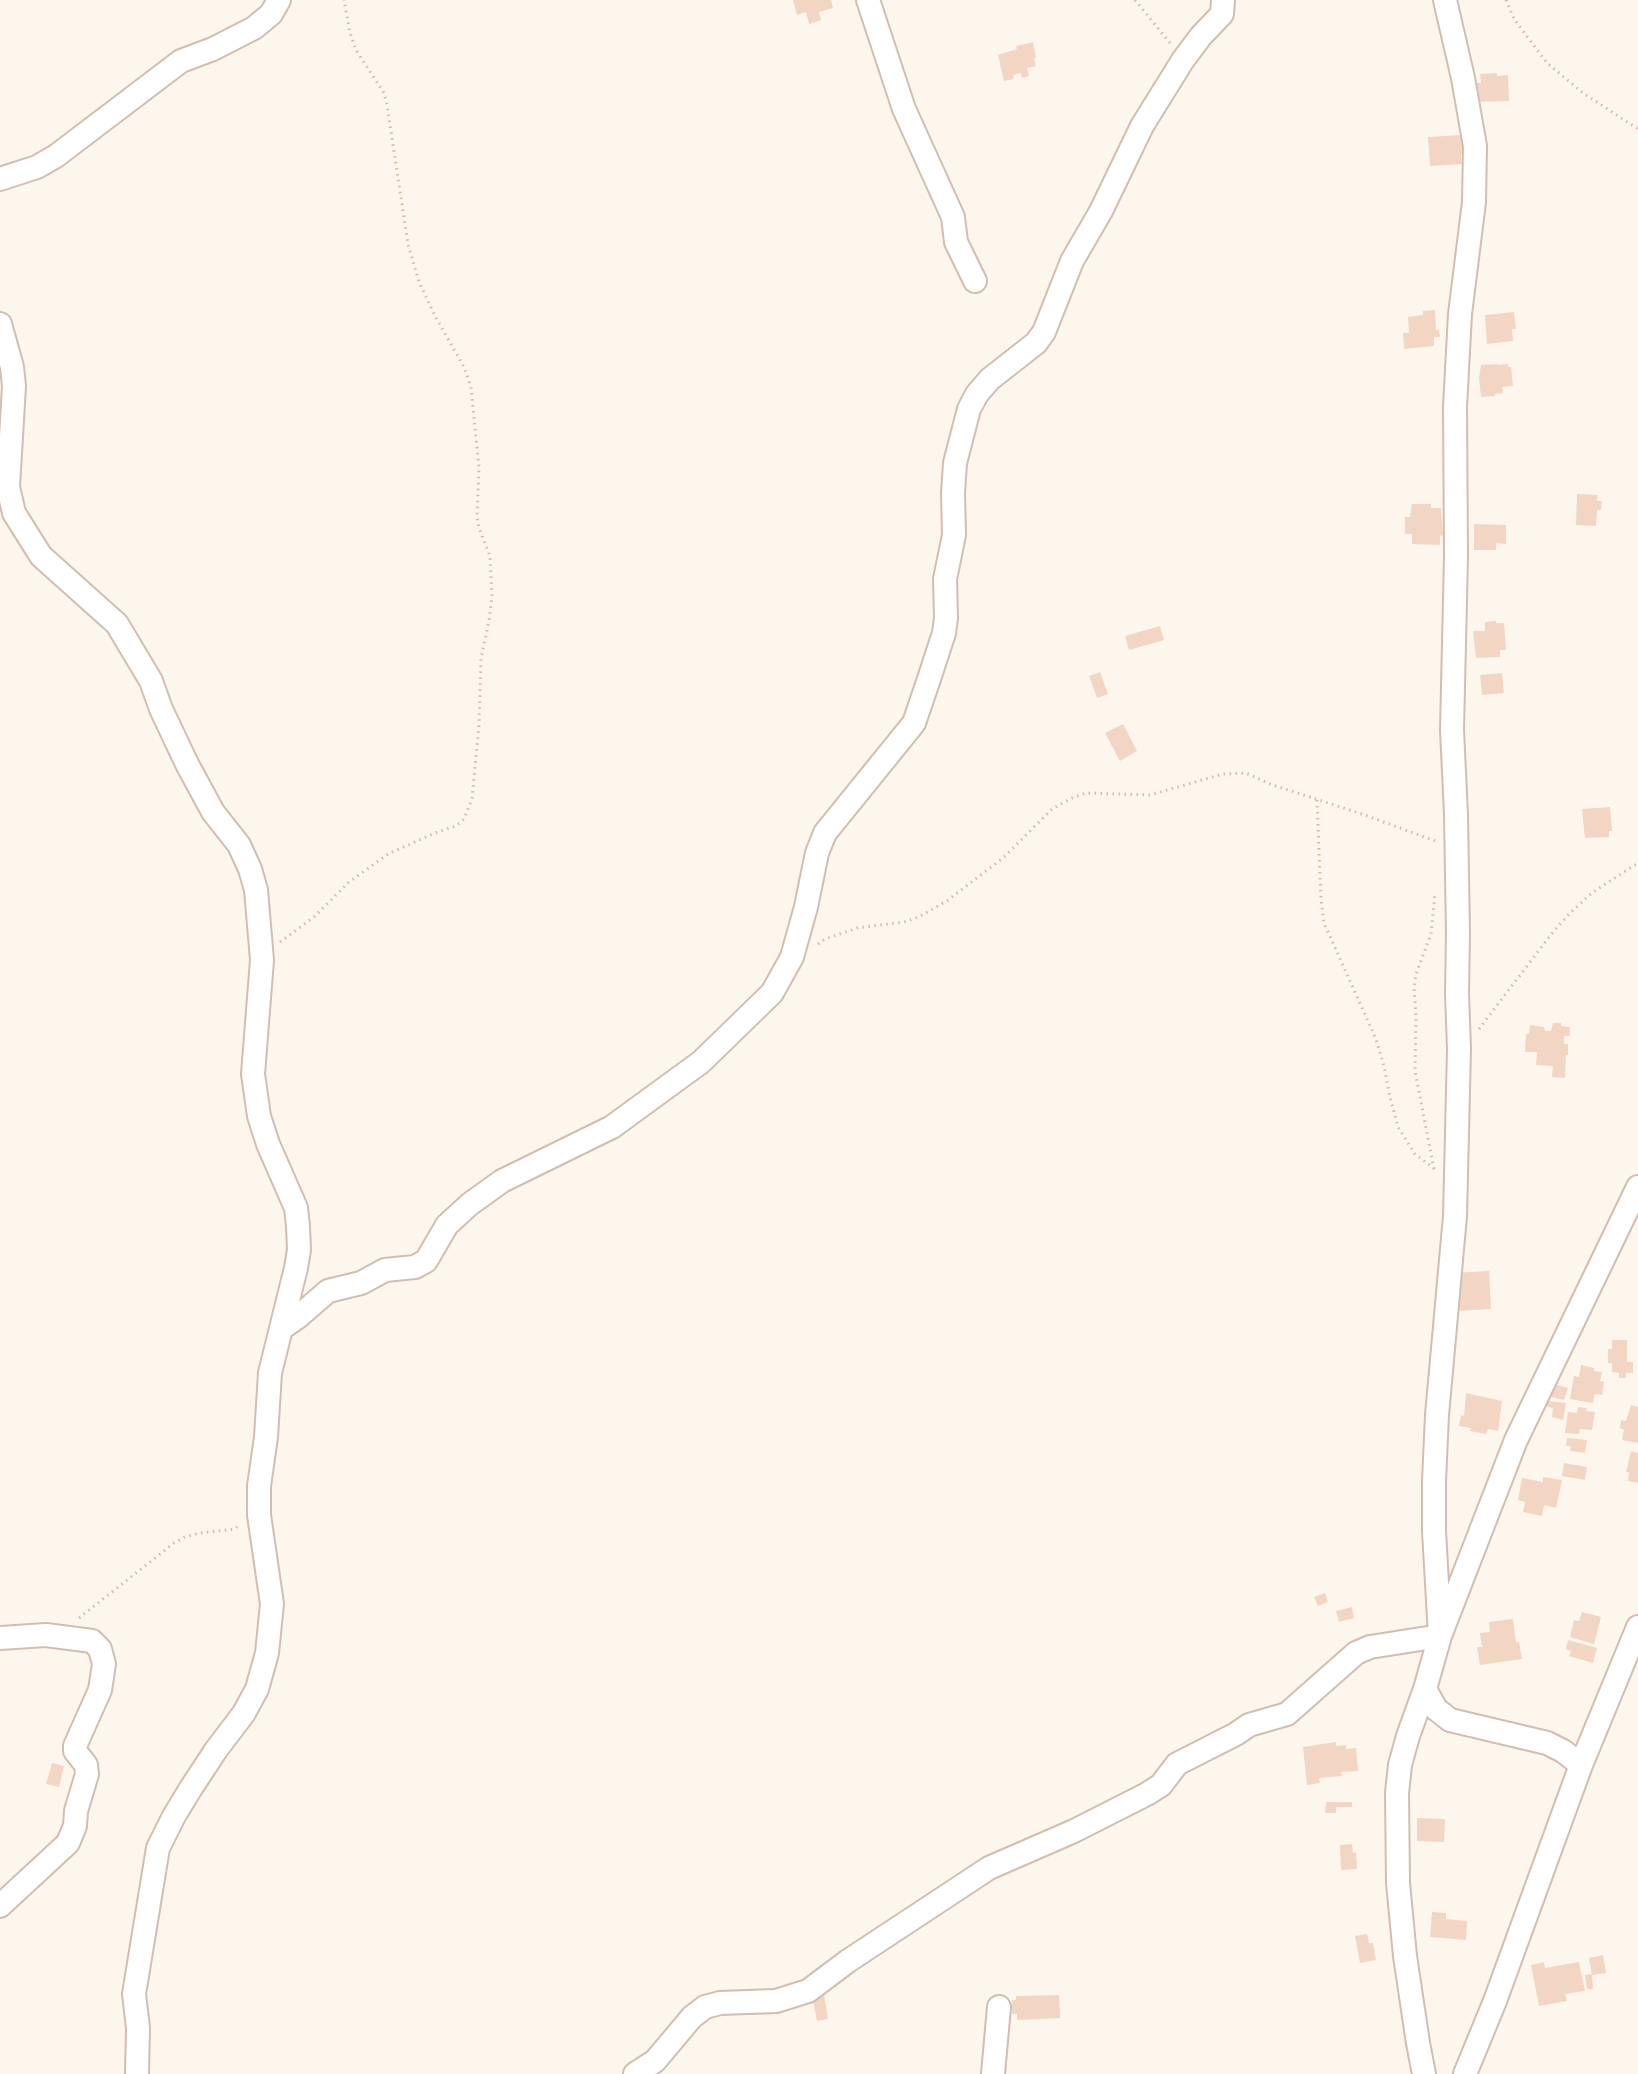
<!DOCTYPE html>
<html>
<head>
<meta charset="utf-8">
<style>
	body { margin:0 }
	canvas { display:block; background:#fdf6ec }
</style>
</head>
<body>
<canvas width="1638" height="2074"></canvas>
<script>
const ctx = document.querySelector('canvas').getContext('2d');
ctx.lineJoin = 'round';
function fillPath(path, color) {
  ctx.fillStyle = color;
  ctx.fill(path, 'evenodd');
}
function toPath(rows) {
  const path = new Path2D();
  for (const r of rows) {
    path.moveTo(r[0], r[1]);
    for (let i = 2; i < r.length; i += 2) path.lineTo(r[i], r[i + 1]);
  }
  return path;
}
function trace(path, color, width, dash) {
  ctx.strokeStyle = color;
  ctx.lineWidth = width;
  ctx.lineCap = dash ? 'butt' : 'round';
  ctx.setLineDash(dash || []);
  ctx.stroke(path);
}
fillPath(toPath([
	[793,0,831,0,833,8,819,12,821,20,809,24,806,12,797,15],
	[1033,42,1036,58,1034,58,1036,66,1027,68,1029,76,1022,78,1021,73,1013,75,1014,79,1004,81,998,55,1017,49,1016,46],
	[1497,73,1497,76,1508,75,1509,101,1474,102,1474,83,1481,83,1480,74],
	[1463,135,1463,147,1466,147,1466,154,1461,155,1462,164,1430,166,1428,137],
	[1435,310,1436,330,1439,329,1440,337,1434,337,1434,346,1404,349,1403,333,1409,333,1408,317,1423,315,1423,311],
	[1514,312,1516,329,1512,329,1513,341,1487,344,1485,315],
	[1498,364,1498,365,1508,364,1508,367,1511,367,1513,386,1502,387,1503,393,1495,394,1495,396,1481,397,1479,378,1481,365],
	[1577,494,1598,495,1597,501,1602,501,1601,510,1597,510,1596,526,1576,525],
	[1412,504,1431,504,1431,508,1441,508,1443,535,1440,536,1440,545,1412,544,1412,534,1405,534,1405,517,1410,517],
	[1474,524,1506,525,1506,544,1496,543,1496,550,1474,550],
	[1496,621,1496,623,1504,623,1506,650,1500,650,1500,657,1476,658,1473,631,1485,631,1485,622],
	[1160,626,1164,640,1129,650,1125,636],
	[1100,672,1108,694,1097,698,1089,676],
	[1502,673,1504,693,1482,695,1480,675],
	[1123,724,1137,751,1120,761,1105,733],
	[1610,807,1612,831,1609,831,1609,837,1585,838,1582,809],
	[1553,1023,1561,1023,1561,1026,1570,1027,1570,1036,1564,1036,1564,1044,1568,1044,1568,1055,1566,1055,1565,1078,1552,1077,1553,1066,1536,1065,1537,1052,1525,1052,1526,1034,1529,1034,1530,1025,1544,1027,1545,1031,1551,1031],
	[1489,1271,1491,1309,1455,1311,1453,1273],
	[1612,1340,1627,1340,1627,1362,1633,1362,1633,1373,1626,1373,1626,1378,1619,1378,1619,1373,1612,1372,1612,1363,1608,1363,1608,1349,1612,1349],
	[1581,1365,1594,1368,1594,1371,1602,1372,1600,1381,1604,1382,1602,1395,1595,1394,1593,1403,1570,1399,1574,1376,1579,1377],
	[1551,1383,1568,1388,1564,1400,1547,1396],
	[1466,1393,1502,1401,1498,1431,1488,1429,1486,1434,1470,1431,1471,1428,1459,1426,1461,1415,1464,1416],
	[1548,1401,1566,1403,1563,1420,1552,1417,1553,1408,1547,1407],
	[1631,1405,1638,1407,1638,1443,1622,1440,1624,1430,1620,1428,1621,1420,1626,1421],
	[1578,1407,1587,1408,1586,1411,1595,1412,1592,1430,1580,1429,1579,1434,1565,1433,1568,1412,1577,1413],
	[1567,1438,1587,1440,1585,1453,1570,1451,1571,1446,1566,1446],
	[1631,1451,1638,1453,1638,1483,1628,1481,1629,1472,1626,1472],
	[1564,1463,1587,1467,1585,1480,1562,1476],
	[1543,1477,1562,1480,1556,1508,1544,1505,1542,1516,1523,1512,1525,1502,1518,1500,1522,1478,1543,1482],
	[1325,1593,1328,1602,1318,1606,1314,1597],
	[1352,1607,1354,1618,1339,1622,1336,1611],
	[1582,1612,1601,1617,1594,1644,1570,1637,1574,1620,1579,1621],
	[1513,1619,1516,1642,1519,1642,1522,1659,1480,1665,1477,1647,1482,1647,1480,1633,1490,1632,1489,1622],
	[1568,1640,1597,1648,1593,1663,1569,1656,1571,1651,1566,1649],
	[1336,1742,1336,1746,1346,1745,1346,1749,1356,1748,1358,1771,1341,1772,1342,1776,1319,1778,1320,1783,1307,1785,1303,1747],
	[52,1763,64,1766,59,1787,46,1784],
	[1326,1802,1352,1802,1352,1807,1336,1807,1336,1813,1325,1813],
	[1417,1818,1445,1819,1444,1842,1417,1841],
	[1352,1844,1353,1853,1356,1852,1357,1869,1341,1870,1340,1845],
	[1432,1912,1446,1913,1446,1919,1467,1921,1466,1940,1430,1937],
	[1367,1934,1369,1943,1373,1943,1376,1960,1360,1963,1355,1936],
	[1603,1955,1606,1973,1592,1975,1589,1958],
	[1544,1962,1545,1968,1579,1962,1585,1991,1565,1994,1567,2001,1539,2006,1531,1965],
	[1592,1974,1593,1989,1587,1989,1585,1975],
	[824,1994,828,2019,817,2021,812,1996],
	[1059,1995,1060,2018,1017,2020,1017,2014,1012,2014,1012,2000,1016,2000,1016,1996]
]), '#f3d5c3');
const minor = toPath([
	[868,0,904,109,953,217,956,242,975,281],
	[0,179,37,167,56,156,181,61,213,49,254,28,271,14,279,0],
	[0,324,12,367,14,386,8,487,14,513,41,556,117,624,151,681,161,709,187,764,213,812,239,845,250,869,256,890,262,960,253,1074,259,1116,268,1144,296,1208,298,1226,299,1250,296,1268,270,1373,266,1437,259,1486,259,1515,272,1604,267,1653,257,1689,244,1713,216,1750,191,1788,174,1816,158,1848,134,1994,138,2028,137,2074],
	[282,1328,298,1317,328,1291,361,1283,385,1270,415,1267,426,1261,447,1225,470,1204,502,1181,612,1127,701,1062,772,993,792,957,806,907,817,853,825,833,914,723,929,679,944,633,946,618,945,579,954,535,953,493,955,463,969,409,977,394,990,379,1036,343,1044,332,1072,261,1101,211,1142,126,1183,60,1201,36,1222,14,1223,0],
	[0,1638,46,1635,92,1641,100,1649,104,1664,100,1690,75,1746,75,1751,86,1765,87,1774,76,1811,75,1826,68,1843,0,1906],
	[1425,1689,1436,1709,1450,1720,1547,1743,1563,1751,1581,1765],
	[635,2074,655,2061,692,2017,705,2007,720,2003,776,2001,808,1991,848,1961,989,1868,1074,1831,1147,1794,1161,1785,1177,1764,1236,1734,1249,1725,1287,1714,1356,1653,1370,1647,1440,1636,1434,1531,1434,1481,1437,1415,1455,1216,1459,1049,1457,993,1458,934,1456,814,1452,730,1456,556,1455,407,1460,314,1474,202,1475,146,1463,78,1445,0],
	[993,2074,999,2007],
	[1424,2074,1418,2043,1405,1956,1398,1883,1397,1793,1400,1765,1408,1736,1425,1689,1440,1636,1516,1440,1638,1187],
	[1465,2074,1495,2001,1581,1765,1638,1627]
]);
trace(minor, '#d1beb0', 26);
trace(toPath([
	[1135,0,1170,43],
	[1506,0,1514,19,1547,63,1583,93,1638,129],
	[1317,800,1321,899,1324,923,1376,1039,1384,1066,1390,1097,1398,1127,1415,1154,1436,1170],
	[280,942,314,917,349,882,388,854,435,833,456,826,464,819,472,799,479,725,481,658,489,621,492,596,490,556,479,528,477,517,479,468,471,387,464,367,435,316,419,282,408,244,387,105,384,93,356,50,350,33,344,0],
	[818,944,825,939,857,928,904,922,919,917,948,900,1003,858,1052,809,1072,798,1086,793,1150,795,1223,774,1246,773,1270,784,1362,814,1438,842],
	[1479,1029,1553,932,1570,913,1593,892,1638,863],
	[1434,1169,1415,1071,1416,1016,1414,988,1416,974,1431,934,1435,893],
	[79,1618,174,1543,185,1537,200,1533,235,1529,240,1524]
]), '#d9b8a5', 3, [1.5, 4.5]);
trace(minor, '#fff', 22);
</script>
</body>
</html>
